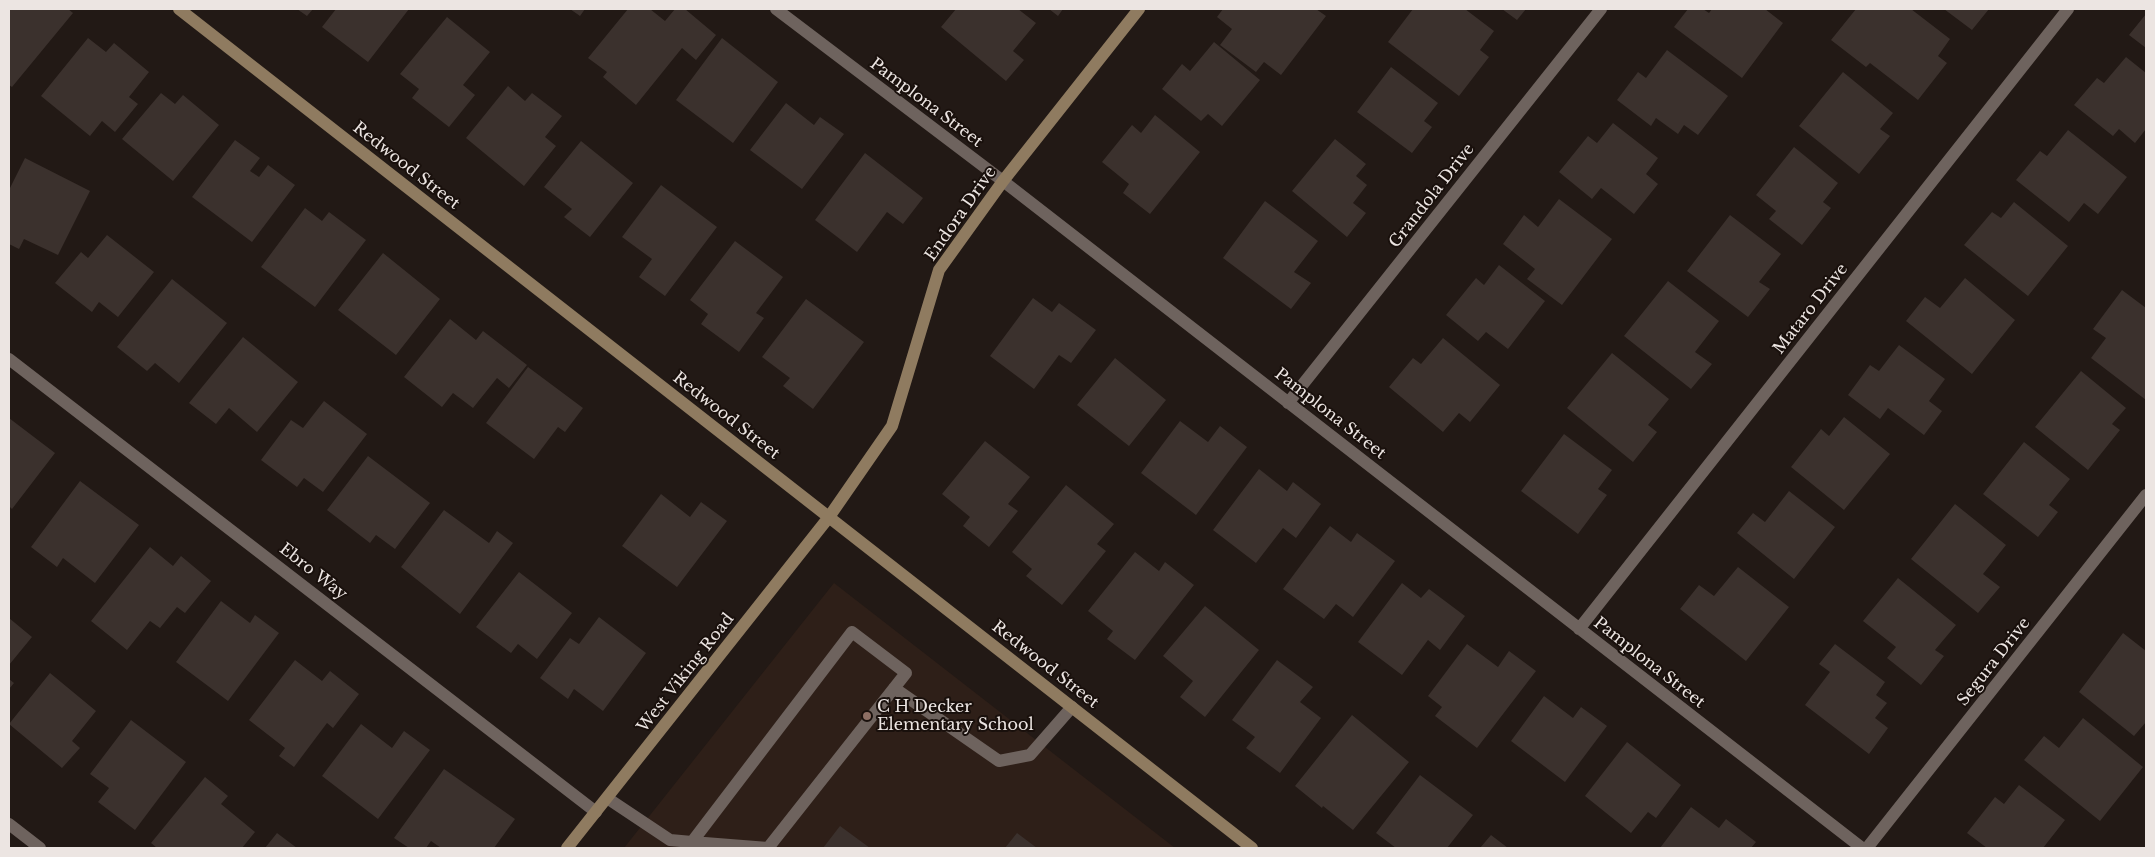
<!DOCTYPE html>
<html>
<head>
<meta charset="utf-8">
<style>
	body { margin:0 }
	#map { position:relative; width:2155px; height:857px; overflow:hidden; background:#221915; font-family:"Libre Baskerville",serif }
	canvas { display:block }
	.frame { position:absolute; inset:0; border:10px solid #ece5e2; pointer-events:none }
</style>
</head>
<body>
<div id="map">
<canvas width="2155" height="857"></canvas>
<div class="frame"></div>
</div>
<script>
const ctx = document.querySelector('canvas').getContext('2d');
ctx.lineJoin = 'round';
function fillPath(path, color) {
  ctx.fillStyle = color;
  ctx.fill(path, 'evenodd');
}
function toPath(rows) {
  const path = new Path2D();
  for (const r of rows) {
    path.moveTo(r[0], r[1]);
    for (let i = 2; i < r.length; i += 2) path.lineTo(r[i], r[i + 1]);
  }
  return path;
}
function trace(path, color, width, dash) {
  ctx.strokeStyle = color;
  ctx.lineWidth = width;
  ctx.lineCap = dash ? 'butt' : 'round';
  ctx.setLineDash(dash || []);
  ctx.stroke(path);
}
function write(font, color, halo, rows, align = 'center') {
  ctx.font = font + ' "Libre Baskerville",serif';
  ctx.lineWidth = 4;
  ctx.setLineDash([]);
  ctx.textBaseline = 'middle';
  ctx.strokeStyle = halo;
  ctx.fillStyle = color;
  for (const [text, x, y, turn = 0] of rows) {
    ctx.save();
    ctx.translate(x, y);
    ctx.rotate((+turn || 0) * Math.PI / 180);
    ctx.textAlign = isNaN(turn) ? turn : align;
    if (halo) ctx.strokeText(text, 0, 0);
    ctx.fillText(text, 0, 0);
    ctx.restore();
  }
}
fillPath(toPath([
	[834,583,1175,848,624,848]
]), '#2e1f18');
fillPath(toPath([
	[9,9,68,9,73,13,12,87,9,85],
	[297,9,313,9,307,16],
	[336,9,409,9,368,62,322,27],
	[570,9,585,9,580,16],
	[628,9,650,9,665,21,675,9,685,9,716,35,696,60,682,48,636,105,603,77,607,72,588,58],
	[956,9,1018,9,1036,23,1013,51,1024,60,1006,81,941,27],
	[1049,9,1063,9,1058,16],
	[1223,9,1316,9,1326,16,1281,75,1264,62,1256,72,1220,45,1232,29,1217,17],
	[1413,9,1465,9,1494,31,1480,50,1489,57,1459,96,1388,42],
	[1502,9,1526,9,1517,20],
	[1688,9,1703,9,1709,13,1712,9,1765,9,1783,23,1742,78,1674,27],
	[1856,9,1911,9,1950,39,1938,56,1947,63,1918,100,1870,63,1866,67,1831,40],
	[1944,9,1989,9,1972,30],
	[2146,14,2146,48,2129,35],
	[447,17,490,52,463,85,475,95,449,127,412,98,419,89,400,74],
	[88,38,106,52,114,43,149,72,129,97,138,104,115,132,102,121,90,136,41,96],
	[722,38,778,82,733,143,676,100],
	[1214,42,1260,80,1222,126,1208,114,1201,121,1162,89,1182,64,1190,71],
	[1667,50,1728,96,1698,135,1684,125,1678,134,1656,118,1651,126,1617,100,1638,72,1646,78],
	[2126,57,2146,73,2146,129,2135,143,2119,129,2113,136,2074,105,2097,78,2104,83],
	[1391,67,1438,103,1424,121,1432,127,1412,153,1357,112],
	[1843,72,1893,113,1880,129,1890,136,1859,174,1799,126],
	[508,86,525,101,532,93,562,116,545,137,556,146,524,186,466,138],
	[161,93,175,104,183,95,219,125,173,181,122,139],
	[786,103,814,125,820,117,844,134,802,189,750,150],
	[1155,115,1200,152,1150,214,1123,193,1129,184,1102,162,1132,125,1141,133],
	[1613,123,1658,158,1646,174,1658,184,1634,214,1601,188,1592,199,1559,172,1588,136,1597,143],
	[2068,130,2127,177,2098,214,2084,203,2069,222,2016,180,2040,151,2047,156],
	[1335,139,1366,164,1356,176,1367,185,1353,203,1366,213,1347,237,1292,191],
	[235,140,260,158,250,171,259,177,268,165,295,185,252,242,192,197],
	[581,141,633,183,590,237,564,217,572,209,544,187],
	[1794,147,1838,183,1823,202,1831,208,1802,245,1769,219,1776,211,1756,195],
	[865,153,923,198,903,224,887,212,857,252,815,220],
	[25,158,90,191,58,255,24,239,19,249,9,244,9,190],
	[661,185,717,227,665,296,639,277,652,259,622,237],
	[1559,199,1612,239,1562,305,1527,279,1535,269,1503,244,1524,215,1538,227],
	[1265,201,1318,241,1294,272,1311,283,1291,309,1223,258],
	[2014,202,2068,246,2028,296,1964,245,1992,212,2001,218],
	[305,208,322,221,329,212,366,240,315,307,261,267],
	[1730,215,1781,254,1759,282,1770,289,1748,317,1687,271],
	[107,235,154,272,118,317,99,302,92,312,55,283,81,252,88,258],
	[735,241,783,277,756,313,764,318,739,352,701,324,708,314,690,300],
	[383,253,440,299,396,355,338,310],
	[1499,265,1545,301,1508,349,1486,332,1478,341,1446,315,1476,278,1484,285],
	[1965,278,2015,320,1972,374,1906,321,1925,297,1940,308],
	[172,279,227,323,179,383,155,363,147,371,117,347],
	[1668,281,1719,321,1695,352,1712,364,1691,389,1624,336],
	[2122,290,2146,308,2146,400,2091,358,2106,338,2093,329],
	[1033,298,1052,312,1059,303,1096,330,1071,363,1059,355,1034,389,990,356],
	[806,299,864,342,813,409,783,386,790,378,762,357],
	[450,319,476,340,483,331,527,365,509,388,497,378,473,408,453,393,442,407,404,377],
	[243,337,298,382,257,432,229,408,216,424,189,403],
	[1443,338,1500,385,1470,422,1459,413,1443,432,1389,387,1413,358,1421,364],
	[1899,345,1945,379,1929,401,1942,411,1924,435,1888,408,1880,419,1848,395,1870,365,1879,371],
	[1612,353,1669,399,1648,425,1657,432,1633,462,1567,408],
	[1115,358,1166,400,1129,446,1077,405],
	[528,367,583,408,565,432,558,427,534,459,486,423],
	[2081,371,2126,408,2112,424,2120,430,2088,470,2035,427],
	[324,401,367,434,323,492,304,478,297,487,261,460,291,420,303,428],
	[1844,417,1890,454,1844,510,1791,467,1821,429,1829,436],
	[9,418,55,453,12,509,9,506],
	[1180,421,1208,442,1220,426,1247,447,1196,515,1141,473],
	[1564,434,1612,470,1598,489,1607,495,1578,534,1521,491],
	[985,441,1030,477,1008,504,1018,511,989,547,963,526,970,517,942,494],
	[2024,442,2070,479,2049,505,2058,512,2038,537,1983,494],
	[368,456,430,503,395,549,376,535,370,543,327,510],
	[1259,469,1287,491,1293,482,1321,504,1296,538,1283,528,1256,563,1213,530],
	[80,481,139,525,95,583,63,558,57,567,31,547],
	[1066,485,1114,524,1097,544,1106,551,1062,605,1026,576,1032,569,1012,552],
	[1789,491,1835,527,1794,579,1737,533,1753,513,1765,522],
	[661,494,690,517,701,502,727,521,677,587,622,546],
	[1955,504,2006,545,1983,574,2000,587,1978,613,1911,559],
	[444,510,489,543,497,531,513,543,460,614,401,567],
	[1330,526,1351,542,1357,533,1395,561,1353,617,1336,604,1324,619,1283,589],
	[150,547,173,566,181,556,211,581,185,613,177,607,160,628,150,621,127,650,91,621],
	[1135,552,1159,571,1165,562,1194,585,1135,660,1107,639,1113,631,1088,611],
	[1738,567,1789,607,1746,661,1680,609,1699,585,1714,596],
	[519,572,572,613,537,659,518,644,511,653,476,627],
	[1898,578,1956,625,1935,650,1944,656,1921,685,1887,658,1896,647,1863,621],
	[1402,583,1421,598,1429,589,1465,616,1440,650,1428,640,1402,675,1358,642],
	[221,601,250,623,255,615,279,633,228,701,176,662],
	[1205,606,1259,650,1205,717,1180,697,1193,681,1163,656],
	[599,617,646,653,603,711,574,689,568,699,540,678,570,638,579,644],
	[9,618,32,637,9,665],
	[2123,633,2146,651,2146,722,2134,736,2079,692],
	[1467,644,1498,667,1509,651,1536,671,1477,748,1435,716,1442,707,1428,696],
	[1835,644,1885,682,1876,695,1887,703,1875,718,1888,728,1869,754,1805,705,1830,672,1819,664],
	[295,660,322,681,330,671,359,694,333,728,327,723,294,767,279,756,285,748,249,720],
	[1277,660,1313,687,1300,702,1321,718,1280,773,1246,748,1255,737,1232,720],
	[50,673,96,711,72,741,80,748,62,768,9,724],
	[9,679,14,683,9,689],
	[1544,696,1573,718,1581,707,1607,726,1565,782,1511,741],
	[1352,715,1409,762,1353,830,1323,806,1322,808,1295,786],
	[2083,718,2143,767,2100,821,2024,760,2044,736,2059,748],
	[131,720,186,762,135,830,98,802,109,788,90,774],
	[361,724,392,748,404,731,430,750,378,819,322,776],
	[1627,742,1681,785,1656,818,1648,812,1631,833,1585,796],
	[444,769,515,819,494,848,441,848,431,841,426,848,409,848,394,838],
	[1420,775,1473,815,1447,848,1396,848,1376,833],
	[205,777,228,796,221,804,255,832,242,848,157,848,151,843],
	[2019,785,2065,820,2043,848,1987,848,1967,833,1995,797,2004,804],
	[1691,807,1719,828,1726,819,1756,842,1751,848,1660,848],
	[840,826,870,848,823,848],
	[277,833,297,848,265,848],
	[1017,833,1037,848,1005,848],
	[1491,835,1508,848,1480,848]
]), '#3b312d');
trace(toPath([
	[894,688,999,761,1030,755,1072,707],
	[607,798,670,840,692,842,768,848,906,673,852,632,692,842]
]), '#6e635e', 12);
trace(toPath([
	[776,9,1003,181,1862,848],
	[9,359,596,812],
	[1288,403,1601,9],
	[1579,629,2068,9],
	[9,824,40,848],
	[1867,848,2146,495]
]), '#6e635e', 12);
trace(toPath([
	[179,9,1252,848],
	[567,848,829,517,892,426,939,270,1003,181,1139,9]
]), '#8f7b60', 12);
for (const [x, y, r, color] of [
	[867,716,5,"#8d6e63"]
]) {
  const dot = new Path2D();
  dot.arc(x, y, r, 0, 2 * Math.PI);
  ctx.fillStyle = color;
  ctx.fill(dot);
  trace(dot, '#19100c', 2);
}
write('16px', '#ece5e2', '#19100c', [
	["Pamplona Street",926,103,37],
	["Redwood Street",406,166,38],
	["Grandola Drive",1432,196,-52],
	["Endora Drive",961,214,-55],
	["Mataro Drive",1811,309,-52],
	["Pamplona Street",1330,414,38],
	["Redwood Street",726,416,38],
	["Ebro Way",313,572,38],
	["Segura Drive",1994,662,-52],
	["Pamplona Street",1649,663,38],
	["Redwood Street",1045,665,38],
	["West Viking Road",686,673,-52]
]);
write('16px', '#ece5e2', '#19100c', [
	["C H Decker",877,707],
	["Elementary School",877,725]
], 'left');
</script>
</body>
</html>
